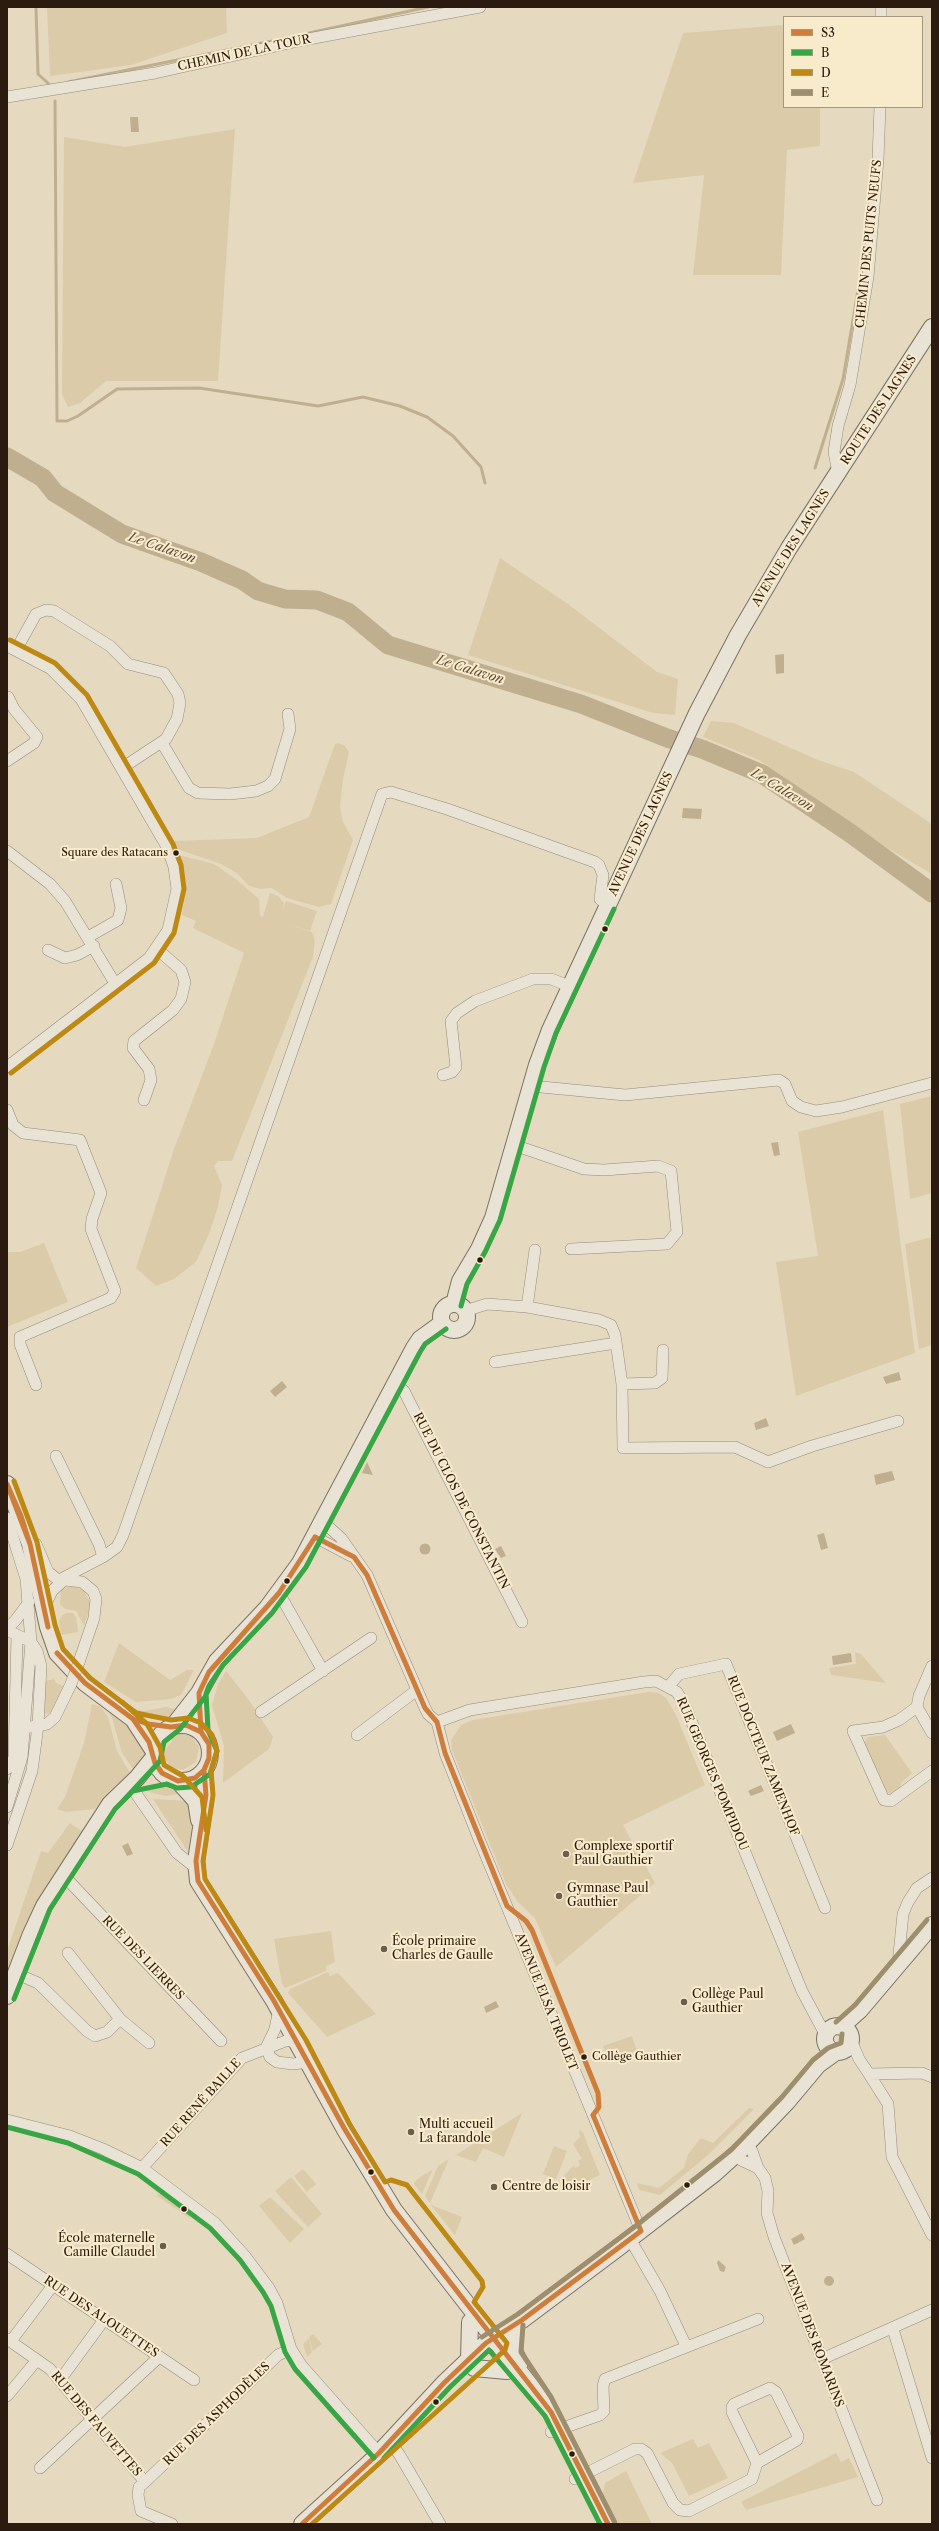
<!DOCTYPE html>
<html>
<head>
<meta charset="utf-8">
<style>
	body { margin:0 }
	#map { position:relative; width:939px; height:2531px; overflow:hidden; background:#e5dac0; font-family:"Libre Caslon Text",serif }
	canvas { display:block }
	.frame { position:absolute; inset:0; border:8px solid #2b1a0f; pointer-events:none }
	.legend { position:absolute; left:783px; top:16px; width:140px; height:92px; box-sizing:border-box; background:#f8ebcc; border:1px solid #a69780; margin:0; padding:5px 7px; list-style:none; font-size:12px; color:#2b1a0f }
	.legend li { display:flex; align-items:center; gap:8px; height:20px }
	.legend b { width:20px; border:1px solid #a69780 }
</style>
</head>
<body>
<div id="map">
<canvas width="939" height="2531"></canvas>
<div class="frame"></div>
<ul class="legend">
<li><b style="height:5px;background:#ce7d3b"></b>S3</li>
<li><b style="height:5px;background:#38a644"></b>B</li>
<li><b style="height:5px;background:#bd8912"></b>D</li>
<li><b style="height:5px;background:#9d8e6e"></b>E</li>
</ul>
</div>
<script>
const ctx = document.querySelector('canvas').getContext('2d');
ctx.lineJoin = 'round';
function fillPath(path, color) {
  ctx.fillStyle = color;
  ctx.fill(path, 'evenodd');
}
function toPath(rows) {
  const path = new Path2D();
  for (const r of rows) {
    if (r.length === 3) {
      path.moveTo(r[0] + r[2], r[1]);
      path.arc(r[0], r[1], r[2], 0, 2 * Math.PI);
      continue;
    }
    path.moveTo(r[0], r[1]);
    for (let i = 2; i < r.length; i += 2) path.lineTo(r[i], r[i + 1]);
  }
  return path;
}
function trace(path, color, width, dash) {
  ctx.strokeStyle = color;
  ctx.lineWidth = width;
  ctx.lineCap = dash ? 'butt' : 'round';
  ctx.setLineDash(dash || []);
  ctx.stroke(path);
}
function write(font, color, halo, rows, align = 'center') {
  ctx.font = font + ' "Libre Caslon Text",serif';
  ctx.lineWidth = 4;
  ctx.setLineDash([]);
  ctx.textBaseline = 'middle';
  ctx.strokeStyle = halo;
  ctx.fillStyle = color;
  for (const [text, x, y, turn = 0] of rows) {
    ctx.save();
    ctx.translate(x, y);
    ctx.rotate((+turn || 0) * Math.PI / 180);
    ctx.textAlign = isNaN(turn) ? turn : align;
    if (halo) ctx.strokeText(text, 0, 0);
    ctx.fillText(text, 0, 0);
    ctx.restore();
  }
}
fillPath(toPath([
	[47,7,226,7,227,33,131,65,50,76],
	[784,25,784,107,820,107,820,146,787,150,781,275,693,275,704,175,633,183,683,33],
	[235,129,218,381,106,381,80,403,68,407,62,394,64,137,125,147],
	[500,558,568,604,657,672,678,679,675,715,653,713,468,655],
	[711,721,734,723,818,760,854,772,932,824,932,874,884,846,759,760,703,737],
	[338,743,344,745,349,752,343,779,340,806,343,822,353,840,331,904,319,907,287,898,272,888,260,889,249,886,237,873,221,864,177,849,173,841,257,838,309,817,335,744],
	[179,855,214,864,237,880,259,899,260,916,263,917,270,893,278,896,284,903,282,912,286,901,317,911,310,931,279,922,312,932,315,940,313,957,232,1161,218,1161,214,1166,222,1185,218,1207,209,1234,196,1262,174,1279,156,1286,136,1268,174,1149,214,1044,244,953,193,928,196,921,182,915,186,888],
	[932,1096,932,1193,910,1199,900,1104],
	[883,1110,915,1353,796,1396,776,1262,818,1256,798,1132],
	[932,1237,932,1345,919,1349,905,1244],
	[44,1243,68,1302,7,1327,7,1252,20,1252],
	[73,1586,84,1591,91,1604,84,1626,76,1611,65,1609,60,1604,61,1589],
	[67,1613,73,1613,76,1617,78,1632,61,1635,59,1621,62,1615],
	[119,1643,170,1680,187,1670,194,1670,181,1695,171,1699,136,1702,104,1682],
	[855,1652,861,1654,886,1683,831,1675,829,1668,856,1664],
	[226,1671,249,1700,273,1737,269,1749,223,1783,224,1746,212,1705,218,1684],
	[54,1679,56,1683,64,1686,55,1706,50,1713,46,1714,42,1711,44,1681],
	[648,1692,659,1693,666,1698,675,1713,705,1785,623,1825,655,1883,556,1967,535,1918,518,1902,506,1884,452,1750,451,1740,461,1725,473,1720],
	[92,1704,101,1707,108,1717,117,1751,131,1774,110,1791,95,1809,66,1812,57,1809,65,1797,84,1743],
	[166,1707,177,1710,167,1719,161,1720,142,1717,130,1708,144,1711],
	[106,1708,133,1728,144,1749,145,1756,135,1772,122,1753,112,1718],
	[178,1733,191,1736,199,1747,196,1762,183,1770,171,1767,163,1757,163,1753,172,1741,171,1737],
	[885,1735,912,1773,901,1783,899,1794,892,1796,887,1792,864,1743,868,1737],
	[164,1784,172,1787,182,1793,166,1796,149,1792,145,1786],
	[153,1799,190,1801,193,1825,188,1852],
	[70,1823,84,1832,26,1923,7,1977,7,1951,41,1851,48,1853],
	[331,1931,335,1962,326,1966,326,1971,285,1988,282,1984,274,1939],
	[328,1972,330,1976,338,1973,376,2014,327,2037,288,1993,290,1989],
	[632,2036,637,2051,609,2061,603,2046],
	[749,2108,754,2109,709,2154,660,2195,639,2190,637,2183,659,2188,684,2168,688,2154,701,2138,713,2143],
	[522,2113,504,2157,483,2148,476,2162,456,2155],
	[579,2130,583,2133,600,2175,568,2190,562,2181,564,2176,574,2165,575,2168,580,2166,578,2160,582,2159,573,2144,580,2137],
	[554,2146,567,2151,556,2179,543,2174],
	[449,2159,430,2203,425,2196,438,2166],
	[303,2169,316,2184,307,2192,294,2176],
	[433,2169,422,2194,414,2184,416,2180],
	[291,2177,322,2214,308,2227,275,2191],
	[159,2194,166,2195,192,2214,189,2218,156,2195],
	[270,2197,304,2229,290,2243,259,2206],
	[431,2205,462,2217,455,2235],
	[313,2334,322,2344,313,2351,309,2337],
	[309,2338,312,2352,307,2357,303,2344],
	[693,2439,698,2448,709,2443,728,2478,689,2496,672,2463,660,2453],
	[836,2453,841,2462,849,2458,858,2477,746,2510,741,2502],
	[626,2471,652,2524,618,2524,603,2493,605,2483]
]), '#dbcba8');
fillPath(toPath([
	[130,117,138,117,139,132,131,132],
	[784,654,784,673,776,674,775,655],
	[683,808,702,809,701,819,682,818],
	[778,1142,780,1155,774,1156,771,1143],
	[899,1372,901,1380,886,1384,883,1377],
	[282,1381,287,1387,275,1397,270,1391],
	[766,1418,769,1426,756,1430,754,1423],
	[367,1462,373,1475,362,1473],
	[892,1471,895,1480,876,1485,874,1475],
	[824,1533,828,1548,821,1550,817,1535],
	[425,1549,5.5],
	[501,1546,506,1556,501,1558,495,1549],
	[851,1653,852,1662,833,1665,832,1656],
	[791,1724,795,1733,777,1741,773,1732],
	[761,1785,764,1791,751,1796,748,1791],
	[128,1843,133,1854,127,1856,122,1846],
	[496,2001,499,2007,486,2013,484,2007],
	[802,2233,805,2239,794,2245,791,2239],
	[718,2260,726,2267,724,2272,720,2271,717,2263],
	[829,2281,5]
]), '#c0af8f');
trace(toPath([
	[36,7,38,74,50,85],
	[309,33,428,7],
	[68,82,282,39],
	[55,101,57,421,67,421,78,416,117,389,199,388,318,406,363,397,400,406,427,417,453,436,481,467,485,483],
	[815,468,843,379,858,290]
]), '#c0af8f', 3);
trace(toPath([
	[7,457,43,478,55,493,122,534,201,562,242,580,258,591,285,599,317,600,348,612,388,645,581,704,667,738,702,749,762,774,850,833,932,893]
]), '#c0af8f', 19);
const street = toPath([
	[881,17,881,7],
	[7,97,155,73,303,40,480,7],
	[838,473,834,452,838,426,850,385,868,277,878,159,880,107],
	[7,646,51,669,81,699,167,847,174,867,177,889,168,930,149,958,7,1067],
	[16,650,36,614,46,610,54,611,110,646,128,664,164,673,178,694,180,703,177,719,166,739,122,768],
	[162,743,189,788,198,793,230,794,256,791,268,786,275,779,290,729,288,714],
	[7,761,34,743,37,737,14,709,8,697],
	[7,851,50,884,65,901,116,985],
	[88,937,118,920,121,908,116,884],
	[48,950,65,958,77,955,94,946],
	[443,1075,452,1072,456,1067,451,1021,457,1013,475,1001,533,979,551,979,569,986],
	[531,1086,625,1095,779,1080,785,1084,792,1101,801,1107,816,1111,842,1107,932,1083],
	[144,1100,151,1080,149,1069,133,1048,134,1041,173,1010,181,999,185,982,181,970,157,949],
	[7,1110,13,1125,23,1133,80,1140,101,1193,92,1219,91,1229,115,1291,111,1298,20,1337,20,1344,36,1385],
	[514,1145,584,1169,604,1170,658,1166,671,1171,677,1232,667,1244,571,1249],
	[527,1307,535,1250],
	[465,1311,487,1304,527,1307,599,1320,611,1325,615,1335,622,1384,623,1448,735,1447,768,1462,812,1446,898,1421],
	[495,1362,616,1343],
	[394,1384,404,1391,408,1399,522,1622],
	[622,1384,655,1383,662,1378,663,1350],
	[56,1456,99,1544,103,1557],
	[7,1518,26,1579,31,1642,22,1757,7,1807],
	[323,1522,341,1538,367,1575,425,1708,428,1714,437,1722,445,1753,479,1839,641,2231],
	[315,1537,351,1556],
	[36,1544,48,1572,57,1579,82,1582,93,1591,96,1599,94,1618,79,1662],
	[61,1579,103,1557,117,1547,123,1535,382,794,391,792,447,809,595,862,599,865,603,875,600,899,608,906],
	[279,1593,323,1671],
	[44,1608,52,1591,64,1580],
	[7,1628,15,1621,29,1602],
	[7,1630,31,1642,37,1651,41,1666,38,1726,32,1771,7,1845],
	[932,1666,919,1696,917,1707,932,1733],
	[669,1686,679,1674,726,1664,825,1908],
	[917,1707,899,1720,883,1727,853,1731,884,1800,891,1801,932,1771],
	[261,1712,371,1638],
	[437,1722,470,1710,644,1682,656,1681,677,1692,686,1708,802,1991,826,2036],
	[31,1727,47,1724,55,1717,71,1684],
	[357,1735,417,1690],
	[7,1769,14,1758,17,1635],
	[130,1785,177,1853,196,1868],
	[64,1876,221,2041],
	[898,1964,903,1914,908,1902,917,1888,932,1878],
	[15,1973,38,1983,87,2031,95,2036,107,2032,120,2019,68,1953],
	[278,2014,275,2029,266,2048,270,2057,277,2062,293,2064,309,2062],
	[120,2019,149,2043],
	[851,2040,859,2059,869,2074,922,2073,932,2077],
	[869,2074,888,2104,892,2157,932,2235],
	[7,2120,70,2136,103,2149,142,2168,215,2223,245,2256,269,2288,277,2303,291,2349,301,2365,379,2453],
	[746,2145,752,2151,758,2168,765,2178,768,2191,767,2213,774,2237,877,2500],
	[736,2155,741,2160,758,2168],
	[142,2168,242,2058,288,2040,299,2044],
	[630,2239,660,2291,686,2346],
	[7,2254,194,2380],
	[893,2329,932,2458],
	[7,2339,50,2369,145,2482,278,2355,291,2349],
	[11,2341,54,2284],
	[822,2359,932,2310],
	[60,2380,104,2320],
	[7,2396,37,2360],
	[551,2432,600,2415,604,2411,603,2386,605,2379,758,2319],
	[389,2441,399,2454,440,2524],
	[40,2468,159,2357],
	[575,2479,635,2449,641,2449,647,2453,673,2503,680,2510,689,2511,752,2479,757,2463,797,2440,798,2436,776,2392,770,2388,734,2404,732,2407,732,2412,757,2463],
	[145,2482,139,2487,138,2495,141,2511,172,2524]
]);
const secondary = toPath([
	[454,1304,460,1281,479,1249,493,1218,537,1065,550,1030,697,713,738,635,789,548,932,327],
	[454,1317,13],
	[7,1484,30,1544,48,1627,57,1653,85,1683,133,1719,153,1750],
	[199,1693,201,1732],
	[182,1753,28],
	[174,1725,199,1693,217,1661,267,1608,300,1563,414,1348,420,1339,442,1323],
	[204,1770,206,1795,196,1861,198,1881,274,2001,344,2128,394,2210,551,2412,608,2524],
	[178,1781,196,1801,199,1820],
	[7,1996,31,1934,44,1906,110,1804,137,1778,154,1757],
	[838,2039,13],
	[841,2027,860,2010,932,1925],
	[516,2324,513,2349,520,2363],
	[469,2359,470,2322],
	[474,2368,507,2371],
	[379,2453,445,2382,486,2343,522,2320,618,2248,714,2174,746,2145,787,2102,818,2065,836,2052],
	[302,2524,388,2446]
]);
trace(street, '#948b7c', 12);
trace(secondary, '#7a7264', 18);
trace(street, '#e9e3d6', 11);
trace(secondary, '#e9e3d6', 16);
const streetBridge = toPath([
	[71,1684,79,1662]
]);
trace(streetBridge, '#948b7c', 12, []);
trace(streetBridge, '#e9e3d6', 11);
trace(toPath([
	[7,1484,21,1516,30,1544,7,1484],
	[315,1537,354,1557,367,1575,425,1708,437,1722,445,1753,507,1906,526,1921,532,1930,598,2093,599,2107,593,2115],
	[30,1544,48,1627],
	[30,1544,48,1627],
	[57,1653,85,1683],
	[57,1653,85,1683],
	[85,1683,133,1719],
	[85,1683,133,1719],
	[133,1719,148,1724,171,1727,186,1725,201,1732,209,1744,209,1758,204,1770,195,1778,178,1781,162,1773,155,1763,149,1742,133,1719],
	[201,1732,199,1693,209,1672,279,1593,315,1537],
	[204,1770,206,1795,196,1861,198,1881,274,2001,344,2128,394,2210,551,2412,608,2524],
	[593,2115,641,2231],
	[302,2524,379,2453,445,2382,486,2343,522,2320,641,2231]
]), '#ce7d3b', 5);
trace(toPath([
	[461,1306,467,1284,485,1252,500,1220,544,1067,556,1033,614,909],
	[123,1801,160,1761,164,1742,180,1729,205,1697,212,1681],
	[14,1999,50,1909,115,1809,133,1791,167,1784,177,1788,191,1787,210,1774,217,1751,208,1730,206,1694,209,1686,223,1665,272,1613,306,1567,420,1352,425,1344,446,1329],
	[7,2127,68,2143,138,2174,210,2228,240,2260,263,2292,271,2306,285,2352,295,2369,374,2458],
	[384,2458,450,2387,489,2350,545,2416,600,2524]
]), '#38a644', 5);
trace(toPath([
	[10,640,55,663,87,695,173,844,181,865,184,889,174,933,154,963,11,1073],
	[14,1481,37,1542,55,1625,63,1649,90,1678,136,1713,171,1720,188,1718,201,1723,212,1735,217,1751,211,1771,213,1795,203,1861,205,1879,306,2040,350,2125,385,2182,391,2180,407,2185,482,2281,483,2287,474,2302,507,2343,505,2350,312,2524],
	[122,1702,147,1724,160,1747,164,1765,183,1776,202,1797,206,1830]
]), '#bd8912', 5);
trace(toPath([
	[836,2022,855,2005,927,1920],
	[523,2325,521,2352,551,2397,614,2521],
	[482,2337,518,2314,637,2225,731,2150,782,2097,813,2060,828,2048,841,2043,842,2034]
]), '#9d8e6e', 5);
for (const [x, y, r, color] of [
	[176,853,3.5,"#2b1a0f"],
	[605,929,3.5,"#2b1a0f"],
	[480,1260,3.5,"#2b1a0f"],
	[287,1581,3.5,"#2b1a0f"],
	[566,1854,4,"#6c5d4d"],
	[559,1896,4,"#6c5d4d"],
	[384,1949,4,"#6c5d4d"],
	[684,2002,4,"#6c5d4d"],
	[584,2057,3.5,"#2b1a0f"],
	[411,2132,4,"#6c5d4d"],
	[371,2172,3.5,"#2b1a0f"],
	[687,2185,3.5,"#2b1a0f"],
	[494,2187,4,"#6c5d4d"],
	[184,2209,3.5,"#2b1a0f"],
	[163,2246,4,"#6c5d4d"],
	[436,2402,3.5,"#2b1a0f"],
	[572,2454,3.5,"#2b1a0f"]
]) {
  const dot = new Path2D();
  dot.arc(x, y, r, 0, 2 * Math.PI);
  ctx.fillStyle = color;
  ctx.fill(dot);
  trace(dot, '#f8ebcc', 1.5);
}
write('11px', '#2b1a0f', '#f8ebcc', [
	["Square des Ratacans",168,853],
	["Collège Gauthier",592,2057,"left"]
], 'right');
write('12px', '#2b1a0f', '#f8ebcc', [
	["CHEMIN DE LA TOUR",244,53,-12],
	["CHEMIN DES PUITS NEUFS",869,244,-84],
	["ROUTE DES LAGNES",879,410,-57],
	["AVENUE DES LAGNES",791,548,-58],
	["AVENUE DES LAGNES",641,834,-65],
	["RUE DU CLOS DE CONSTANTIN",461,1501,63],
	["RUE DOCTEUR ZAMENHOF",763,1756,68],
	["RUE GEORGES POMPIDOU",712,1774,67],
	["RUE DES LIERRES",143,1958,46],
	["AVENUE ELSA TRIOLET",546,2002,68],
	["RUE RENÉ BAILLE",201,2103,-48],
	["RUE DES ALOUETTES",101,2317,34],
	["AVENUE DES ROMARINS",812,2335,69],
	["RUE DES ASPHODÈLES",217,2414,-44],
	["RUE DES FAUVETTES",96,2424,50]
]);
write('12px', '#2b1a0f', '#f8ebcc', [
	["Complexe sportif",574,1847],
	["Paul Gauthier",574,1861],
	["Gymnase Paul",567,1889],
	["Gauthier",567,1903],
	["École primaire",392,1942],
	["Charles de Gaulle",392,1956],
	["Collège Paul",692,1995],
	["Gauthier",692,2009],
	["Multi accueil",419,2125],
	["La farandole",419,2139],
	["Centre de loisir",502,2187],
	["École maternelle",155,2239,"right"],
	["Camille Claudel",155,2253,"right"]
], 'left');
write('italic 13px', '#604e3a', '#f8ebcc', [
	["Le Calavon",162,548,19],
	["Le Calavon",470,670,17],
	["Le Calavon",782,790,31]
]);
</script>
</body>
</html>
